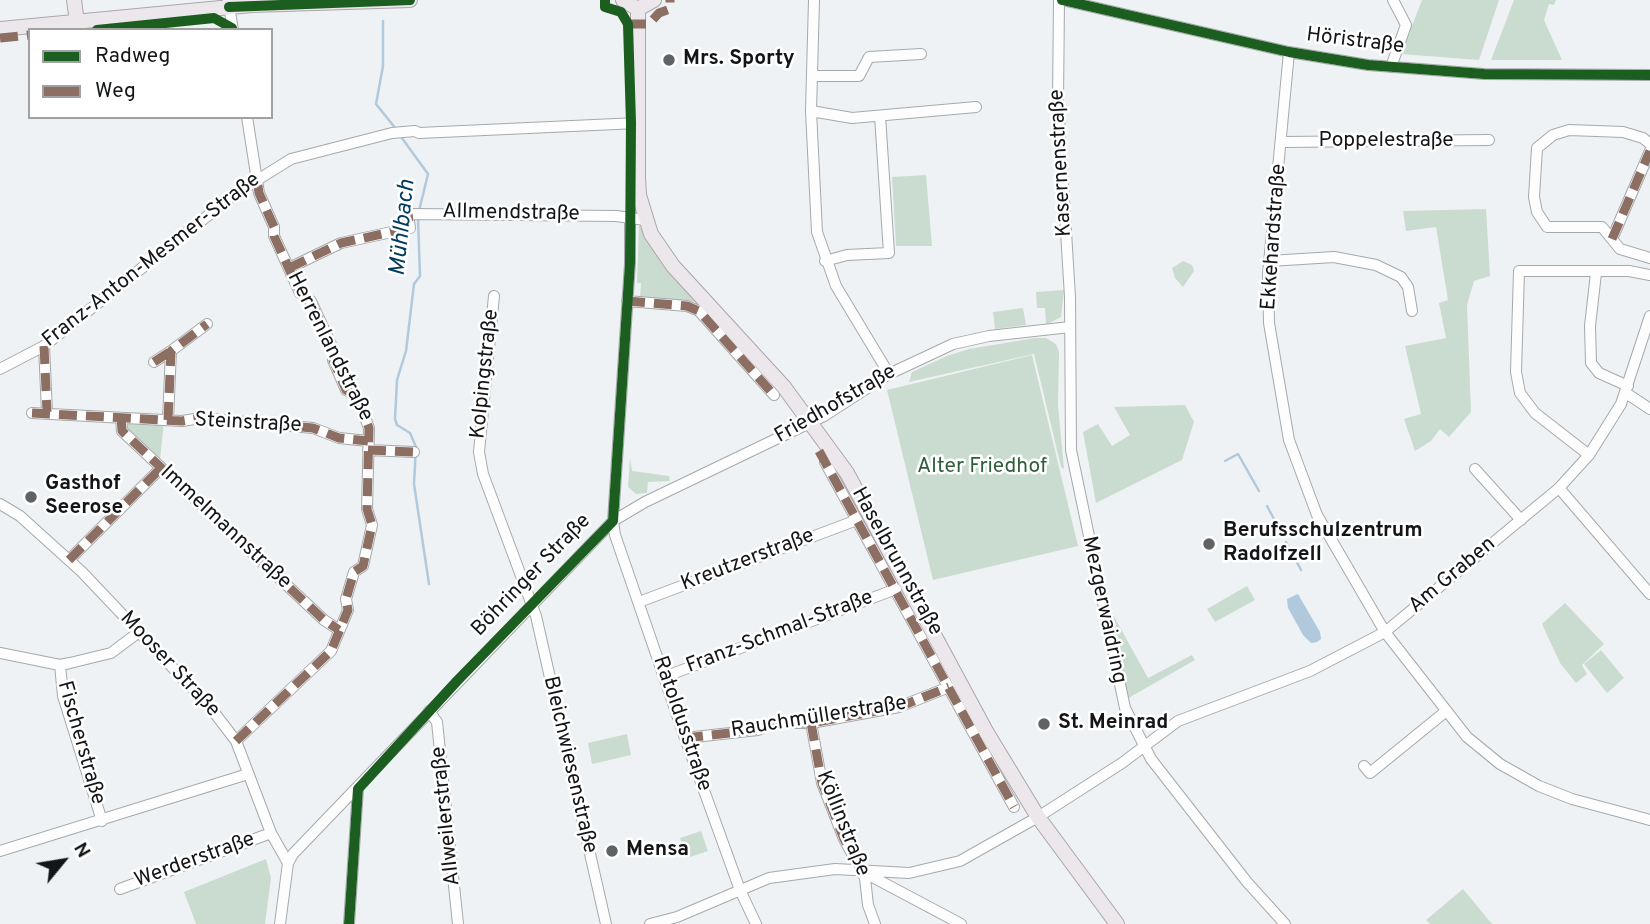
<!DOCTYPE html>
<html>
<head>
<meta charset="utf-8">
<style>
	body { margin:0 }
	#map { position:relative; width:1650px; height:924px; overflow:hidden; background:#eff2f4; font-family:Overpass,sans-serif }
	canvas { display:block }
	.legend { position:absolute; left:28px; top:28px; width:245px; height:91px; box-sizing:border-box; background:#fff; border:2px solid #a1a1a2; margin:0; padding:9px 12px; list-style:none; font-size:21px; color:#131517 }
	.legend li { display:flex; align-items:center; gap:14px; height:35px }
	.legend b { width:35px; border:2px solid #a1a1a2 }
	.north { position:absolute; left:28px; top:826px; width:70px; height:70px; -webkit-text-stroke:5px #fff; paint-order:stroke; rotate:60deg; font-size:19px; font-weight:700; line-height:28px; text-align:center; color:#131517 }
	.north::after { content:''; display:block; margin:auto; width:24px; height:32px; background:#131517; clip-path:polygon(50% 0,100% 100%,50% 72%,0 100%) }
</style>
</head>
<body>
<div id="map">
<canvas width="1650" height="924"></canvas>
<ul class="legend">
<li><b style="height:9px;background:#1b5e20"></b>Radweg</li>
<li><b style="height:9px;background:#8d6e63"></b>Weg</li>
</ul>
<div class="north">N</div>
</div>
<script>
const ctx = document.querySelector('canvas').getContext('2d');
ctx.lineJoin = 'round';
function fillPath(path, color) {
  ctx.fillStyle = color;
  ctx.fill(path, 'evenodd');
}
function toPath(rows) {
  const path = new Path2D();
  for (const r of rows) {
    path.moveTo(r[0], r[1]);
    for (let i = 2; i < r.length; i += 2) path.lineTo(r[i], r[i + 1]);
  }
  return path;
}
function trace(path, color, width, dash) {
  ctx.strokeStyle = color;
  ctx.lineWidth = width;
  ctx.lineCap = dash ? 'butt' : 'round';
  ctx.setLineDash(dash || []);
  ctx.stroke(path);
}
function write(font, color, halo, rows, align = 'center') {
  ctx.font = font + ' Overpass,sans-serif';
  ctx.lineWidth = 5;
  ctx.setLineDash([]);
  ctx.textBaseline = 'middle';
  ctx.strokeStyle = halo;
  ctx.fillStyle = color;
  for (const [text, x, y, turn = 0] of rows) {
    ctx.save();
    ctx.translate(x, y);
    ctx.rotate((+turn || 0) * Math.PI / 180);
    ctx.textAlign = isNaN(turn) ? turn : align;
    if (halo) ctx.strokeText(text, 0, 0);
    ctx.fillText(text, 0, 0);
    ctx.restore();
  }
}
fillPath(toPath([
	[1422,0,1499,0,1479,60,1401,54],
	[1514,0,1556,0,1554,5,1549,4,1544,20,1562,60,1491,60],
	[926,175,932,246,896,246,892,177],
	[1486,209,1490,276,1474,281,1467,305,1471,412,1449,437,1440,429,1431,441,1415,451,1404,419,1421,414,1405,346,1446,338,1439,303,1448,300,1436,227,1406,231,1403,211],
	[639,225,661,262,699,302,640,299,641,283,637,283],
	[1183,261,1192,265,1194,271,1183,287,1175,278,1172,268],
	[1064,290,1061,317,1046,325,1045,308,1037,308,1036,292],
	[1023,308,1026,325,995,329,993,312],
	[1035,338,1046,338,1056,344,1059,352,1058,405,1064,469,1061,467,1034,354,909,382,912,372,947,356,969,349],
	[1032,355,1078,546,933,580,887,390],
	[1185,405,1194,422,1182,460,1096,503,1083,432,1098,424,1112,446,1130,435,1114,407],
	[164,422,160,460,128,429,127,423],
	[630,458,632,471,669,476,670,481,648,482,647,493,636,494,628,487],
	[1247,586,1255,600,1215,622,1207,609],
	[1565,603,1604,644,1582,665,1587,674,1576,683,1560,663,1542,624],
	[1111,611,1148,678,1192,655,1195,660,1125,700,1105,613],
	[1601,650,1624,678,1607,693,1584,664],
	[627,734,631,755,592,764,588,743],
	[701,831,708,851,687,858,680,838],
	[266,859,271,878,265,924,196,924,184,892],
	[1463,889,1492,924,1430,924,1426,920]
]), '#cadccf');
fillPath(toPath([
	[1298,594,1320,632,1321,639,1317,642,1311,643,1303,635,1288,608,1287,599]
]), '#b1c9dc');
trace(toPath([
	[383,21,383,66,376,104,396,129],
	[399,134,428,174,419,211],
	[418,218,420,276,414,284,406,351,397,380,395,419,397,425,410,433,416,447,414,484,429,584],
	[1225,461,1238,454,1259,491],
	[1267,506,1281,532],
	[1286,542,1301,570]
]), '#b1c9dc', 2.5);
const minor = toPath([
	[228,0,233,30],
	[814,0,811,111,817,232,836,286,889,374],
	[1059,0,1058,101,1070,297,1071,450,1125,708,1151,759,1247,882,1285,924],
	[1062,0,1289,52,1368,65,1484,74,1650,75],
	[1289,52,1268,274,1269,323,1289,440,1317,515,1385,632,1467,737,1500,764,1539,786,1572,799,1650,820],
	[1391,67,1406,25,1393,0],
	[812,76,859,76,869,57,921,54],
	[811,111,852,118,976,107],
	[1283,142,1489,140],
	[1650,144,1643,138,1623,132,1569,130,1553,135,1537,148,1534,197,1537,212,1547,227,1602,227,1620,249,1650,258],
	[630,218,630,263,613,521,615,535,685,738,740,890,756,924],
	[1612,239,1650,151],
	[825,261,847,255,889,253,880,116],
	[1269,261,1334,257,1376,265,1401,277,1408,287,1412,311],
	[289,268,341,243,410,228,408,214,412,214,616,216,645,220],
	[1596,273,1590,326,1591,363,1599,373,1628,386],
	[494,296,479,452,483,474,536,616,606,924],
	[627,301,687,306,699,311,774,395],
	[44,346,47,412],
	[154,362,171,351],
	[0,369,44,346,235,194,291,159,392,133,415,131,419,133,638,123],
	[1626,393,1650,409],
	[32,413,182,421,201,418,313,428,339,438,368,441],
	[121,418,122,431,324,620,339,630],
	[168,420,171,351,207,324],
	[368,450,414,452],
	[1589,455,1535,413,1520,393,1516,372,1519,271,1629,271,1650,275],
	[825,462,1014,807],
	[1475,469,1521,520],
	[1559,488,1650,594],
	[0,504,20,516,82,572,210,707,236,741,271,833,288,863],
	[69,560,161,468],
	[639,602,857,520],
	[0,653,60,665,70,663,111,653,139,632],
	[60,665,63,696,102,821],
	[664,677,896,589],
	[429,711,437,722,458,924],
	[811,723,822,783,844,839,865,878,868,905,875,924],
	[685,738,758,730,772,723,811,723,899,707,949,687],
	[236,741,331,651,348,610,346,599,354,572,363,566,372,525,367,509,369,428,357,396,346,390,333,360,334,351,311,301,300,293,274,236,274,227,259,193,247,117],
	[1364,766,1370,773,1445,712],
	[0,851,248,774],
	[865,873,961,924],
	[120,889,271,833],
	[280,924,288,863,293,854,613,521,645,502,824,416,889,374,953,344,989,336,1070,327],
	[349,924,358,789],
	[650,924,677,917,769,878,835,869,909,873,960,861,1038,817,1122,763,1178,721,1310,671,1385,632,1559,488,1589,455,1621,404,1650,316]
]);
const major = toPath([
	[74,0,77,22],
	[623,0,638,9,654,0],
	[638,9,638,178,639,195,651,234,673,266,784,387,847,473,987,733,1038,817,1117,924],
	[0,29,252,5,410,0]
]);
trace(minor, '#a6a9ab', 12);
trace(major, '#aca5ac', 16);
trace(minor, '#fdfdfd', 10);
trace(major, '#ebe7eb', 14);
trace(toPath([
	[628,24,649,24,659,13,670,9,670,0],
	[0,38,30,35],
	[1612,239,1650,151],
	[289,268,341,243,410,228,408,214,412,214],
	[627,301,687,306,699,311,774,395],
	[44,346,47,412],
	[154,362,171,351],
	[32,413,182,421,201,418,313,428,339,438,368,441],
	[121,418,122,431,324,620,339,630],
	[168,420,171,351,207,324],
	[368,450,414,452],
	[819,451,1014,807],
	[69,560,161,468],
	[811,723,822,783,844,839,862,872],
	[685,738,758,730,772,723,811,723,899,707,949,687],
	[236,741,331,651,348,610,346,599,354,572,363,566,372,525,367,509,369,428,357,396,346,390,333,360,334,351,311,301,300,293,274,236,274,227,259,193,257,178]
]), '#8d6e63', 9, [18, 9]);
trace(toPath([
	[1062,0,1289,52,1368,65,1484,74,1650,75],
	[229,7,410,0],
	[97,30,214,18,232,28],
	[349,924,358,789,457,681,613,521,630,263,631,123,628,24,621,12,605,7,605,0]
]), '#1b5e20', 10);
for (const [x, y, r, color] of [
	[669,60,7,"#606264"],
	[31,497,7,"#606264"],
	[1209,544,7,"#606264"],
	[1044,724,7,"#606264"],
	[612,851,7,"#606264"]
]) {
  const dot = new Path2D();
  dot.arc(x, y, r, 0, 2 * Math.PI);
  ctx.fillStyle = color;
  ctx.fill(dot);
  trace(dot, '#fff', 2.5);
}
write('21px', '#131517', '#fff', [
	["Höristraße",1355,42,7],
	["Poppelestraße",1386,142],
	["Kasernenstraße",1062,163,-93],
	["Allmendstraße",511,214,1],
	["Ekkehardstraße",1275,237,-86],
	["Franz-Anton-Mesmer-Straße",152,261,-38],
	["Herrenlandstraße",329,347,63],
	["Kolpingstraße",486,374,-84],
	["Friedhofstraße",836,405,-30],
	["Steinstraße",248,424,3],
	["Immelmannstraße",225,528,43],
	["Kreutzerstraße",748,561,-21],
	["Haselbrunnstraße",896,562,61],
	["Böhringer Straße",532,576,-46],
	["Am Graben",1453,576,-40],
	["Mezgerwaidring",1103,610,78],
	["Franz-Schmal-Straße",780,633,-21],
	["Mooser Straße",169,665,47],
	["Rauchmüllerstraße",819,718,-9],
	["Ratoldusstraße",681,724,71],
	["Fischerstraße",80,743,74],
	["Bleichwiesenstraße",569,765,77],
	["Allweilerstraße",447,816,-96],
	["Köllinstraße",842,824,68],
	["Werderstraße",195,861,-20]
]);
write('bold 21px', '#131517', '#fff', [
	["Mrs. Sporty",683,60],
	["Gasthof",45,485],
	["Seerose",45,509],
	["Berufsschulzentrum",1223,532],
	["Radolfzell",1223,556],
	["St. Meinrad",1058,724],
	["Mensa",626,851]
], 'left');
write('21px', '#2e5f39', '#fff', [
	["Alter Friedhof",982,468]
]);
write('italic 23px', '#023d60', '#fff', [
	["Mühlbach",404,228,-84]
]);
</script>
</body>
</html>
